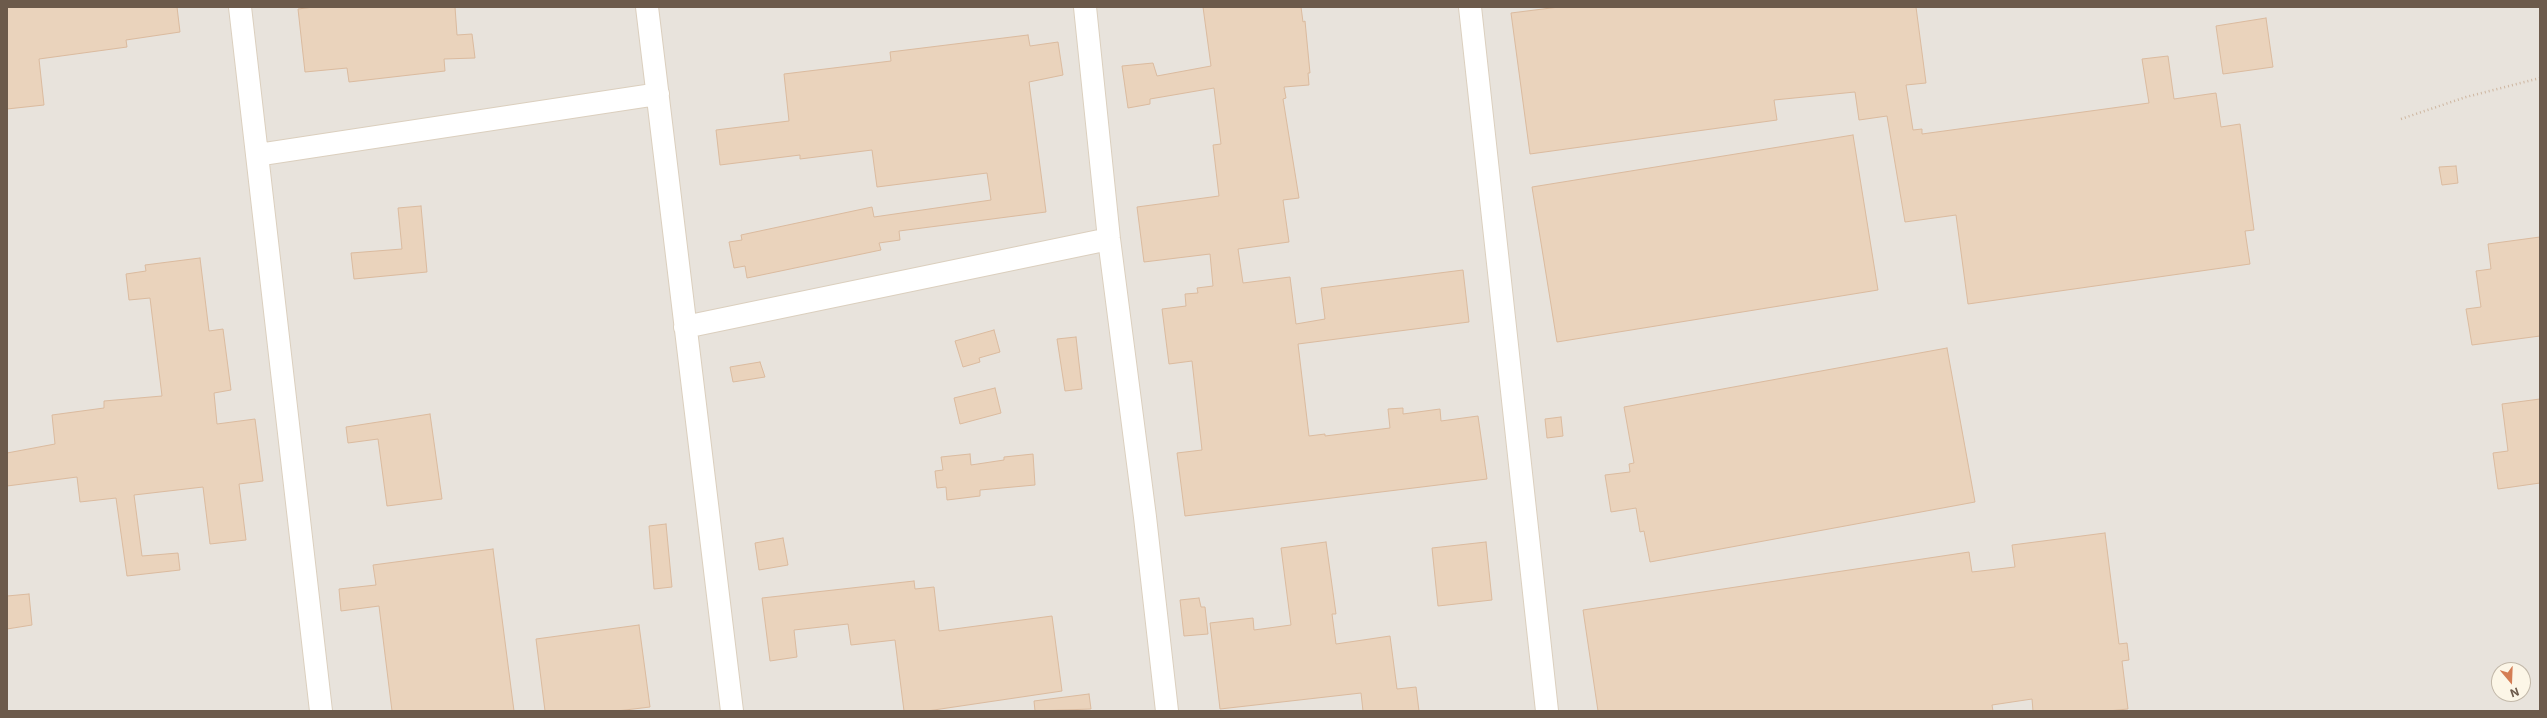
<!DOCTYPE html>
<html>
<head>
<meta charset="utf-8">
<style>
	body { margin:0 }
	#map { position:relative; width:2547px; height:718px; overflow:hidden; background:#f8f2e1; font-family:Inter,sans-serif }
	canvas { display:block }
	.frame { position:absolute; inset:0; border:8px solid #6c5a4b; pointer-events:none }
	.north { position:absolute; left:2491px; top:662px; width:40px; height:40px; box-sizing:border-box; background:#fcf6e7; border:1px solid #c2b8a9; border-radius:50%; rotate:161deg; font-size:11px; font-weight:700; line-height:16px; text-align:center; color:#6c5a4b }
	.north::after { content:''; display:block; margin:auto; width:14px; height:18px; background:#d47d54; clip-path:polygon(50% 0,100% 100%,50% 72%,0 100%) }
</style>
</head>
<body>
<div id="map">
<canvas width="2547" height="718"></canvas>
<div class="frame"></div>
<div class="north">N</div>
</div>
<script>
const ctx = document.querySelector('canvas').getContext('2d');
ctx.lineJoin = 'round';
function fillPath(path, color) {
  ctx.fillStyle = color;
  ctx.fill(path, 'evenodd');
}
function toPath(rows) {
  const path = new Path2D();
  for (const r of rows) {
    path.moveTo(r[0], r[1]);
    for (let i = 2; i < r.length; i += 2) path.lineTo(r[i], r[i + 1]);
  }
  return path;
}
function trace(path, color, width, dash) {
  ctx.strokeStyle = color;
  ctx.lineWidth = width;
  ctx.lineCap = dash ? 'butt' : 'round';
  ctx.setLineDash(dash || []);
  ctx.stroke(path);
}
fillPath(toPath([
	[7,7,2540,7,2540,711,7,711],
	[2499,670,2523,670,2523,694,2499,694]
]), '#e8e3dc');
const building = toPath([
	[7,7,177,7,180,32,126,40,127,47,39,59,44,105,7,109,7,7],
	[314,7,455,7,457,35,472,34,475,58,444,59,445,71,349,82,347,68,305,72,298,9,314,7],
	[1203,7,1301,7,1303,22,1305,21,1310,73,1308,73,1309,85,1284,87,1286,98,1283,99,1299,198,1283,200,1289,242,1238,249,1243,283,1290,277,1296,324,1325,319,1321,288,1463,270,1469,322,1298,344,1309,436,1325,434,1325,436,1390,428,1388,409,1403,408,1403,414,1440,409,1441,421,1478,416,1487,479,1185,516,1177,453,1202,450,1192,361,1169,364,1162,309,1186,306,1185,294,1198,293,1197,288,1213,286,1210,254,1144,262,1137,207,1219,196,1213,145,1221,144,1214,88,1150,99,1150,104,1128,108,1122,66,1153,63,1157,76,1211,66,1203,7],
	[1559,7,1916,7,1926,83,1906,85,1913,130,1922,129,1922,134,2149,103,2142,59,2168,56,2174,99,2216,93,2221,127,2240,124,2254,230,2245,231,2250,264,1968,304,1956,215,1905,222,1887,116,1859,120,1855,92,1774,100,1777,120,1530,154,1511,13,1559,7],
	[2266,18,2273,67,2223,74,2216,26,2266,18],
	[1028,35,1030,46,1058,42,1063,75,1029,82,1046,212,899,231,900,240,879,243,881,250,747,278,745,266,734,268,729,242,742,240,741,235,872,207,874,217,991,200,987,173,877,187,872,150,800,159,800,155,720,165,716,130,789,121,784,74,891,61,890,52,1028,35],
	[1853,135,1878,290,1557,342,1532,187,1853,135],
	[2456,166,2458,183,2442,185,2439,167,2456,166],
	[421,206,427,272,354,279,351,253,402,249,398,208,421,206],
	[2540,237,2540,336,2472,345,2466,309,2481,307,2476,271,2491,269,2488,244,2540,237],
	[200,258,209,331,223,329,231,390,214,393,217,424,255,419,263,481,239,484,246,540,210,544,203,487,134,495,142,556,178,553,180,570,127,576,116,498,80,502,77,477,7,486,7,453,55,444,52,415,104,408,104,401,162,396,150,298,129,300,126,274,146,271,145,265,200,258],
	[994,330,1000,352,979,358,980,362,963,367,955,341,994,330],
	[1076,337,1082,389,1065,391,1057,339,1076,337],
	[1947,348,1975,502,1650,562,1644,531,1640,532,1636,508,1611,512,1605,475,1630,472,1629,464,1634,463,1624,407,1947,348],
	[760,362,765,377,733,382,730,367,760,362],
	[995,388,1001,413,960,424,954,398,995,388],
	[2540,399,2540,483,2498,489,2493,453,2508,451,2502,404,2540,399],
	[430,414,442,499,387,506,378,439,348,443,346,427,430,414],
	[1561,417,1563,436,1547,438,1545,419,1561,417],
	[970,454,971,465,1004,460,1004,457,1033,454,1035,485,980,490,980,496,947,500,946,487,937,488,935,471,943,470,941,457,970,454],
	[666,524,672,587,654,589,649,526,666,524],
	[2105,533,2119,644,2127,643,2129,660,2122,661,2128,709,2108,711,2033,711,2032,699,1992,705,1993,711,1598,711,1583,610,1969,552,1972,572,2015,567,2012,545,2105,533],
	[783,538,788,565,759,570,755,543,783,538],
	[1326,542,1336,614,1332,614,1336,644,1390,636,1397,689,1416,687,1419,711,1363,711,1361,693,1220,709,1210,623,1253,618,1254,630,1291,625,1281,548,1326,542],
	[1486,542,1492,600,1438,606,1432,548,1486,542],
	[493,549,514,711,392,711,379,606,341,611,339,589,376,585,373,565,493,549],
	[914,581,915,589,934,587,939,631,1052,616,1062,691,927,711,904,711,895,640,851,645,848,624,794,630,797,657,770,661,762,598,914,581],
	[29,594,32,625,7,629,7,596,29,594],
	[1199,598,1201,607,1205,607,1208,634,1184,636,1180,600,1199,598],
	[639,625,650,707,617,711,545,711,536,639,639,625],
	[1089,694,1091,709,1035,711,1034,701,1089,694]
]);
fillPath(building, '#ead3bc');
trace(building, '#dbbb9f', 1);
const minor = toPath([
	[240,7,321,711],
	[647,7,732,711],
	[1085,7,1109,239,1145,517,1167,711],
	[1470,7,1547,711],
	[257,155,658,94],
	[685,327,1109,239]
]);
trace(minor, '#dbcfbe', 24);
trace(toPath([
	[2401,119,2466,97,2540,78]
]), '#ceb6a0', 2.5, [1, 3]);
trace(minor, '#fff', 22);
</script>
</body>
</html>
